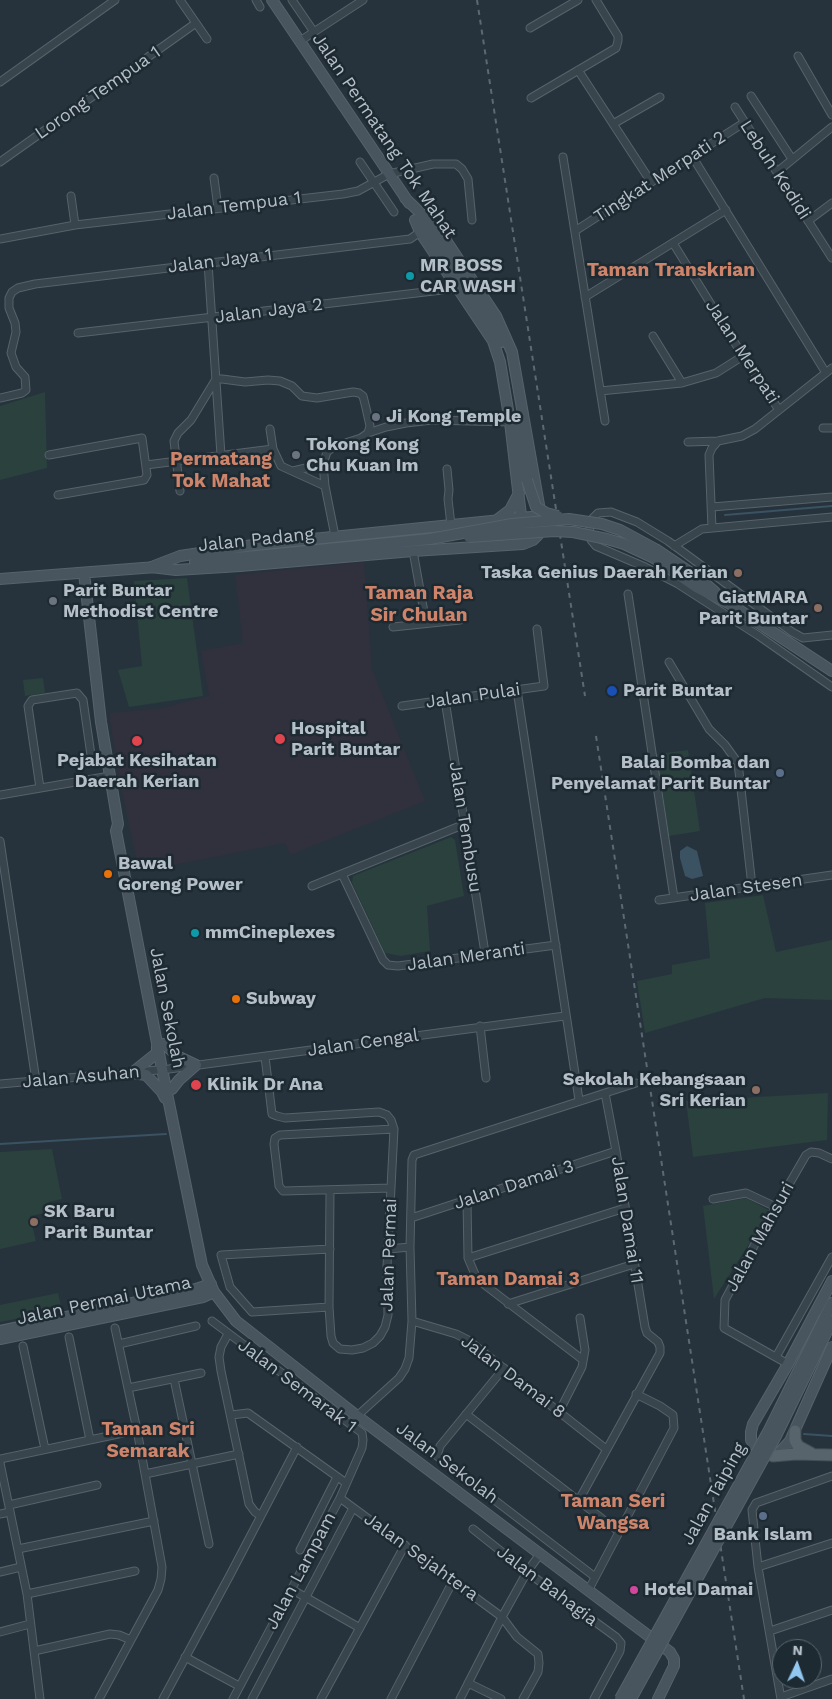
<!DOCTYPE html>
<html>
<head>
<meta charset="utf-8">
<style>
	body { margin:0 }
	#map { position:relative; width:832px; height:1699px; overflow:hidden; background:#26333c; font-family:"Work Sans",sans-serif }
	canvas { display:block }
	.north { position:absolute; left:772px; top:1639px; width:50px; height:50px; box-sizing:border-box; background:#1e2a31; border:1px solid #5a666d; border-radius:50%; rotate:3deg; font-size:14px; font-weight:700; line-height:20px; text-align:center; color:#b5bfc8 }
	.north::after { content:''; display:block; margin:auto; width:18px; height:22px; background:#91c7f1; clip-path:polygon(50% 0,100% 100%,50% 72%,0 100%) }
</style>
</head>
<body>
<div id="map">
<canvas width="832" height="1699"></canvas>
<div class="north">N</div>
</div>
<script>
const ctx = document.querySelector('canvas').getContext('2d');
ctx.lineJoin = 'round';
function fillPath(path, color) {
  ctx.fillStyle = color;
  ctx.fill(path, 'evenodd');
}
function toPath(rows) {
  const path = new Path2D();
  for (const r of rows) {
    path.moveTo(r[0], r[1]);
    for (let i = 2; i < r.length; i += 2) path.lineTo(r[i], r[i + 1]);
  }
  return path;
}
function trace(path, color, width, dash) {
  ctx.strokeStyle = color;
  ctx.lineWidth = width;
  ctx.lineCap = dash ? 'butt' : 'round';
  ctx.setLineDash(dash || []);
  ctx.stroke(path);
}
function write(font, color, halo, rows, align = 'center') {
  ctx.font = font + ' "Work Sans",sans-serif';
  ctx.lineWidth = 5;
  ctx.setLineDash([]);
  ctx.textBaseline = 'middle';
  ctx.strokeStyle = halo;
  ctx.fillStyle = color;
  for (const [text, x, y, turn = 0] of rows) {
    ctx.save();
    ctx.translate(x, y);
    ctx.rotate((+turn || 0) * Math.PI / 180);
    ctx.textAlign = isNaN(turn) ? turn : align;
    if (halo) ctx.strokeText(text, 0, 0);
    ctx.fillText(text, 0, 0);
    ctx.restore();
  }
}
fillPath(toPath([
	[364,562,372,669,425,801,290,855,285,843,139,872,118,772,109,713,158,709,209,696,201,651,243,643,235,575]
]), '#31313e');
fillPath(toPath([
	[45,392,47,468,0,480,0,406],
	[187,578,203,696,129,707,118,670,142,666,134,581],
	[43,678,45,693,25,696,23,680],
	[688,750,700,831,669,836,657,754],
	[451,837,455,840,464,896,427,906,430,951,401,956,385,953,352,883,353,876],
	[763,895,776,952,832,940,832,1000,765,998,645,1033,637,981,672,974,672,965,710,958,705,903],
	[828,1093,827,1140,693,1157,686,1101],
	[52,1149,62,1199,49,1202,51,1212,30,1216,36,1241,0,1249,0,1152],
	[746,1198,770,1211,714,1299,703,1206],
	[58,1293,62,1310,0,1322,0,1305]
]), '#2a413e');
fillPath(toPath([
	[687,846,697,851,703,876,692,879,685,876,680,858,680,851]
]), '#3a5262');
trace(toPath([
	[725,515,832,506],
	[0,1144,166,1134],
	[804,1434,832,1436]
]), '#3a5262', 2);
const street = toPath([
	[180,0,207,39],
	[256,0,260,7],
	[292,0,314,32],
	[530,28,578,0],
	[300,41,363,0],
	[798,56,832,115],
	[578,70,651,182],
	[0,82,115,0],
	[751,96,792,159],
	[531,98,616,48,618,41,618,36,596,0],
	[735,107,832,258],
	[613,124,660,97],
	[692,156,826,373],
	[563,157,605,421],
	[0,162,196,23],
	[360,162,394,212],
	[777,172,832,127],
	[214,178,218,208],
	[71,196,75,225],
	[808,221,832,203],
	[575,231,745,122],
	[0,239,75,225,343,194,358,191,389,174,433,164,456,164,462,169,468,179,472,220],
	[673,243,743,356,779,410],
	[208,263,221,455],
	[585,297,726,210],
	[78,333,459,288],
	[653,336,682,383],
	[600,391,682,383,716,373,743,356],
	[0,398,22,393,26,390,25,377,16,367,11,353,16,332,15,323,9,308,9,298,12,292,18,288,35,284,410,239,420,232],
	[823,428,832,428],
	[270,429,273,449,281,466,325,486],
	[688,442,718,441,742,436,755,429,832,368],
	[49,455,142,438,147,475,144,480,58,495],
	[146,465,273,449],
	[447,469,449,490,448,499,451,525],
	[293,471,323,464],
	[180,491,174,441,178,433,191,420,216,379,222,379,245,382,268,380,280,381,292,386,302,396,317,398,353,392,359,393,363,396,366,408,370,426,368,433],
	[712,507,832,497],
	[712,528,709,455,712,448,718,441],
	[335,536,325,486,323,464,327,452,333,447,361,438,368,433,386,427,406,423,432,420,510,422],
	[674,546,702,529,832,517],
	[413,551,426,623],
	[628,594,674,898],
	[393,627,460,620],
	[832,635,803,638,792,632,668,541,637,522,611,512,598,513,591,520,589,533,591,540,596,546,645,567,678,584,759,636,832,687],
	[669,662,709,729,725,745,738,763,752,886],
	[517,690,579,1100],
	[445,700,485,953],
	[402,706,544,686,537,629],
	[40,788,28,706,32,700,77,693,83,700,91,755],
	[0,795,110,776],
	[0,841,36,1081],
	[342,874,383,960,388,965,398,966,556,945],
	[312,886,465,824],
	[659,900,832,875],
	[480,1026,486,1078],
	[265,1057,272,1114,277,1116,285,1118,379,1112,387,1115,391,1120,394,1129,387,1266,388,1315,385,1327,380,1336,373,1343,363,1348,352,1350,340,1349,333,1343,331,1336,329,1307,330,1191],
	[0,1084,169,1069,565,1016],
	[391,1188,283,1191,279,1186,274,1144,275,1138,280,1135,394,1129],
	[713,1199,746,1193,776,1207],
	[467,1201,468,1258,477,1279,583,1360],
	[411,1218,616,1151],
	[388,1249,410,1247],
	[468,1258,625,1208],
	[508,1304,634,1264],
	[329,1307,252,1312,230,1287,221,1255,330,1249],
	[212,1321,362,1433,363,1440,362,1448,340,1498,233,1699],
	[412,1321,456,1334,468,1340,606,1449],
	[228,1334,221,1347,219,1357,221,1371,249,1504,255,1512,261,1516],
	[69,1337,90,1440],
	[119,1344,196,1326],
	[23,1346,45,1449],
	[776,1357,832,1257],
	[788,1364,724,1328,725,1300,762,1231,806,1155,811,1152,819,1153,832,1159],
	[504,1368,440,1446,437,1456,595,1577],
	[174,1379,209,1544],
	[128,1388,201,1373],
	[559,1412,582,1367,585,1350,580,1318],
	[466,1414,618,1531],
	[231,1415,248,1413,346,1483],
	[357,1416,399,1378,405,1369,409,1358,412,1321,410,1247,412,1160,414,1155,636,1083],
	[0,1459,137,1430],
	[0,1463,27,1594,40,1699],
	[145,1474,239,1454],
	[340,1498,502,1617,517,1637,538,1654,539,1663,538,1672,523,1699],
	[579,1500,660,1353,660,1347,658,1342,647,1333,645,1327,616,1151,605,1093],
	[9,1505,97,1485],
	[0,1514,10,1512],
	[473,1529,527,1572,616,1637,621,1643,620,1651,594,1699],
	[18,1549,154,1521],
	[300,1550,337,1477],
	[758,1567,832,1543],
	[0,1572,21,1567],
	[291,1589,360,1628],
	[588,1591,674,1428,673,1415,660,1406,636,1394],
	[27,1594,135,1571],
	[770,1631,832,1610],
	[0,1632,30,1624],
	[34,1651,110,1634,119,1635,131,1640],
	[185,1657,239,1686],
	[468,1683,501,1699],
	[781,1697,832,1679],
	[99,1699,158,1590,161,1579,162,1567,137,1430,115,1328],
	[163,1699,230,1575,297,1447],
	[252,1699,353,1508],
	[321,1699,405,1545],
	[391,1699,453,1581],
	[460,1699,502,1617,527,1572,540,1554],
	[781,1699,758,1567,752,1510,756,1503,832,1476]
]);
const secondary = toPath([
	[272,0,409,203],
	[420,219,470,290,501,342],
	[415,220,420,232,493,341,500,362,510,422,522,524],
	[519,427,527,480],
	[498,519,510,510,519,493],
	[657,550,700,579,715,592],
	[654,558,696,587,730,604,832,671],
	[195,562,430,539],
	[154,566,180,556,253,545,541,516],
	[151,567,176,570,240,566,413,551,523,544,533,540,538,535,542,524,541,516,512,352,496,316,441,233,405,198],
	[84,573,101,722,118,824,116,831,162,1069,202,1265,214,1292,236,1321,357,1416,670,1652,674,1659,674,1666,658,1699],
	[0,579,156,567],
	[164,1044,179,1057,196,1065],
	[132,1073,146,1075,162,1092,165,1098],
	[132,1073,157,1053,157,1046],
	[172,1089,179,1080,196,1065],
	[832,1281,788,1364,753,1424,751,1432,751,1440,755,1446,761,1451,773,1456,780,1452,790,1441,832,1347],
	[825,1317,832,1303],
	[0,1331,193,1290,211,1284],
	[0,1339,203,1297,214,1292]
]);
const primary = toPath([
	[795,1431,795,1440,798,1446,811,1453],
	[773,1456,796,1454,832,1455]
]);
trace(street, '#57626a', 9);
trace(secondary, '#57626a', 12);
trace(primary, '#424e55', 13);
trace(street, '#39454c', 7);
trace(secondary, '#48555f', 10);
trace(primary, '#57646c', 11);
trace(toPath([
	[477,0,585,696],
	[596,736,744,1699]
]), '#5c6973', 2, [5, 5]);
const secondaryBridge = toPath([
	[527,480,536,507,546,513,558,516],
	[469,537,554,531,573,532,607,539,624,544,654,558],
	[430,539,512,524,569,519,602,524,620,530,657,550],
	[620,1699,769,1430,825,1317],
	[631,1699,776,1436,832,1321]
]);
trace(secondaryBridge, '#57626a', 12, []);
trace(secondaryBridge, '#48555f', 10);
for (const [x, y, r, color] of [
	[410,276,5,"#0f9aa8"],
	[376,417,5,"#6b7280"],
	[296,455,5,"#6b7280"],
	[738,573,5,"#8d6e63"],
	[53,601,5,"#6b7280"],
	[818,608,5,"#8d6e63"],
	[612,691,6,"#1a4fb4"],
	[280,739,6,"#e0444e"],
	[137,741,6,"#e0444e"],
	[780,773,5,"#5c6f8a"],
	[108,874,5,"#e8710a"],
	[195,933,5,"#0f9aa8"],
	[236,999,5,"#e8710a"],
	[196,1085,6,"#e0444e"],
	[756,1090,5,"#8d6e63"],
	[34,1222,5,"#8d6e63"],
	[763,1516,5,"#5c6f8a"],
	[634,1590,5,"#d1479c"]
]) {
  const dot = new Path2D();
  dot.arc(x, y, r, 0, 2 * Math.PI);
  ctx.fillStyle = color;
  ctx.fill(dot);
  trace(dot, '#1e2a31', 2);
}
write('18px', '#b5bfc8', '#1e2a31', [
	["Lorong Tempua 1",98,93,-35],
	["Jalan Permatang Tok Mahat",384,136,56],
	["Lebuh Kedidi",775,170,57],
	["Tingkat Merpati 2",660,177,-33],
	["Jalan Tempua 1",234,206,-7],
	["Jalan Jaya 1",220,261,-7],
	["Jalan Jaya 2",269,311,-7],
	["Jalan Merpati",742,352,57],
	["Jalan Padang",256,540,-6],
	["Jalan Pulai",473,696,-8],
	["Jalan Tembusu",465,827,81],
	["Jalan Stesen",746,888,-8],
	["Jalan Meranti",466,957,-8],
	["Jalan Sekolah",167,1008,79],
	["Jalan Cengal",363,1043,-8],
	["Jalan Asuhan",81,1077,-5],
	["Jalan Damai 3",514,1185,-18],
	["Jalan Damai 11",627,1220,81],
	["Jalan Mahsuri",760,1237,-61],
	["Jalan Permai",389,1255,-88],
	["Jalan Permai Utama",104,1301,-12],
	["Jalan Damai 8",513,1377,37],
	["Jalan Semarak 1",297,1386,37],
	["Jalan Sekolah",447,1463,37],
	["Jalan Taiping",714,1494,-61],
	["Jalan Sejahtera",421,1557,36],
	["Jalan Lampam",301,1571,-62],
	["Jalan Bahagia",547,1586,37]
]);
write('bold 18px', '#b5bfc8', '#1e2a31', [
	["MR BOSS",420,266],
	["CAR WASH",420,287],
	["Ji Kong Temple",386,417],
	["Tokong Kong",306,445],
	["Chu Kuan Im",306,466],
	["Taska Genius Daerah Kerian",728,573,"right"],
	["Parit Buntar",63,591],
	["Methodist Centre",63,612],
	["GiatMARA",808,598,"right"],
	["Parit Buntar",808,619,"right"],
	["Parit Buntar",623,691],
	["Hospital",291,729],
	["Parit Buntar",291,750],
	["Pejabat Kesihatan",137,761,"center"],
	["Daerah Kerian",137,782,"center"],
	["Balai Bomba dan",770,763,"right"],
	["Penyelamat Parit Buntar",770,784,"right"],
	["Bawal",118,864],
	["Goreng Power",118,885],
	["mmCineplexes",205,933],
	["Subway",246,999],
	["Sekolah Kebangsaan",746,1080,"right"],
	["Sri Kerian",746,1101,"right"],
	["Klinik Dr Ana",207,1085],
	["SK Baru",44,1212],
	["Parit Buntar",44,1233],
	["Bank Islam",763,1535,"center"],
	["Hotel Damai",644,1590]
], 'left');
write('bold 19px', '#ce846a', '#1e2a31', [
	["Taman Transkrian",671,270],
	["Permatang",221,459],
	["Tok Mahat",221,481],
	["Taman Raja",419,593],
	["Sir Chulan",419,615],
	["Taman Damai 3",508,1279],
	["Taman Sri",148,1429],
	["Semarak",148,1451],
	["Taman Seri",613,1501],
	["Wangsa",613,1523]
]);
</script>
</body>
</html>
